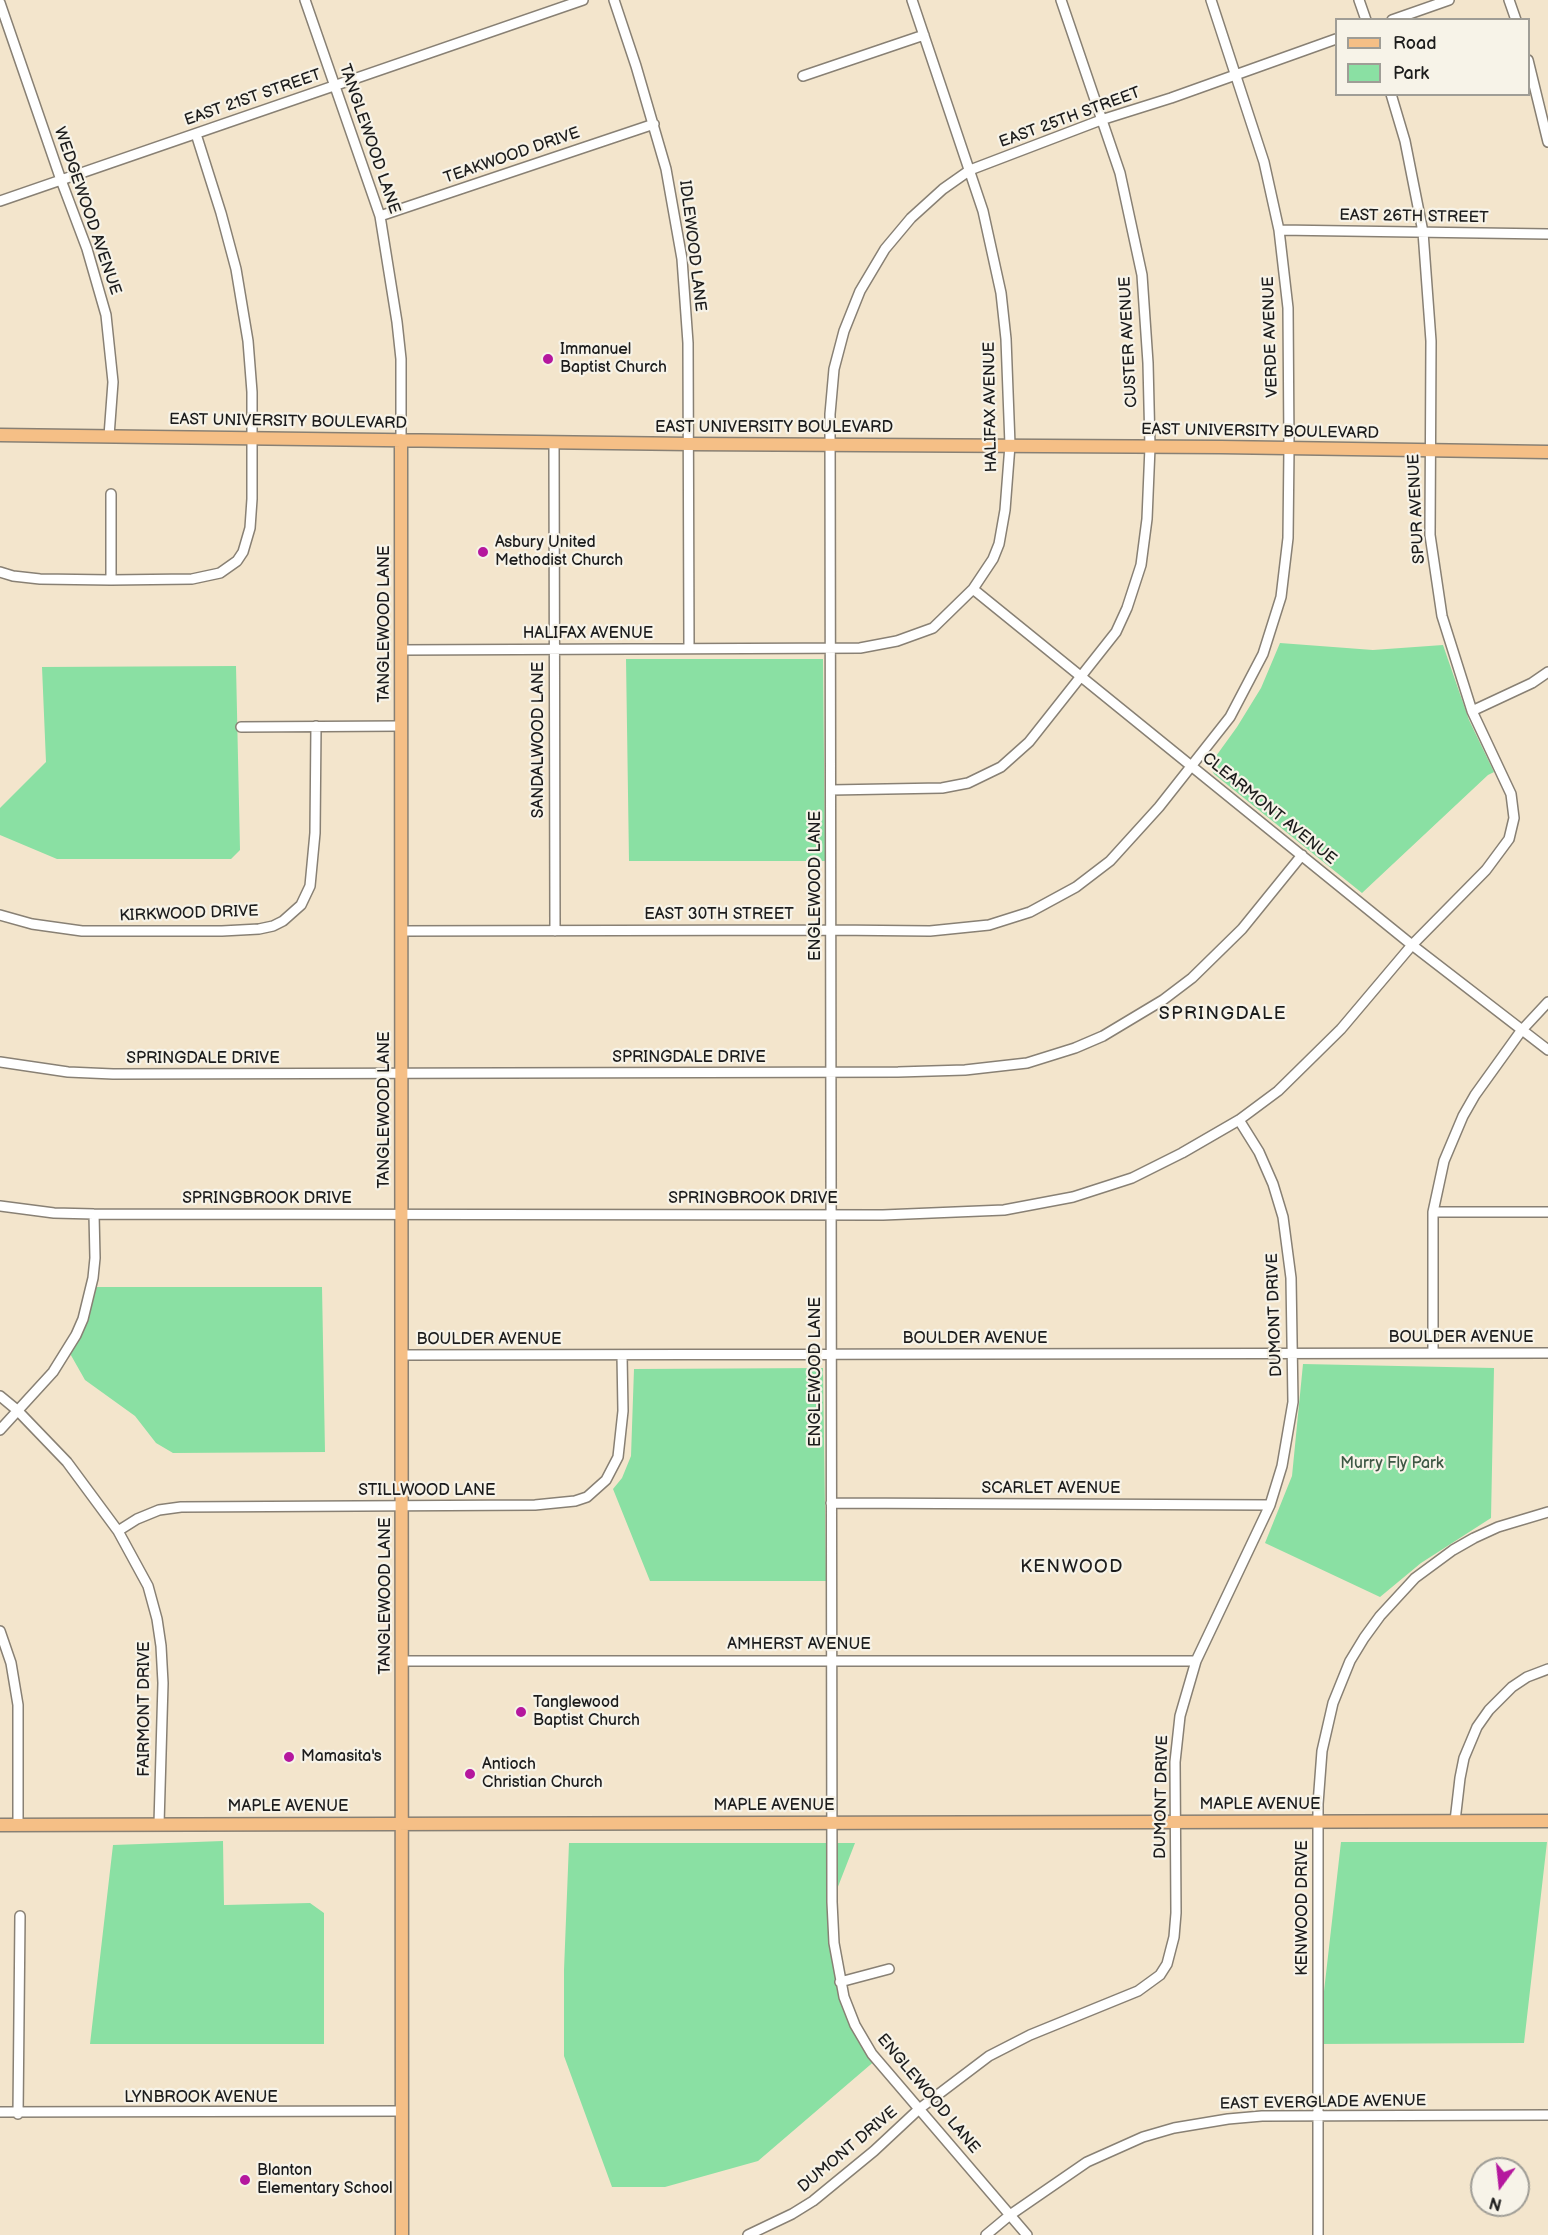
<!DOCTYPE html>
<html>
<head>
<meta charset="utf-8">
<style>
	body { margin:0 }
	#map { position:relative; width:1548px; height:2235px; overflow:hidden; background:#f3e5cc; font-family:"Balsamiq Sans",sans-serif }
	canvas { display:block }
	.legend { position:absolute; left:1335px; top:18px; width:195px; height:78px; box-sizing:border-box; background:#f7f3e8; border:2px solid #9f9d96; margin:0; padding:8px 10px; list-style:none; font-size:18px; color:#1c1c1c }
	.legend li { display:flex; align-items:center; gap:12px; height:30px }
	.legend b { width:30px; border:2px solid #9f9d96 }
	.north { position:absolute; left:1470px; top:2157px; width:60px; height:60px; box-sizing:border-box; background:#f7f3e8; border:2px solid #9f9d96; border-radius:50%; rotate:195deg; font-size:16px; font-weight:700; line-height:24px; text-align:center; color:#1c1c1c }
	.north::after { content:''; display:block; margin:auto; width:21px; height:27px; background:#b5179e; clip-path:polygon(50% 0,100% 100%,50% 72%,0 100%) }
</style>
</head>
<body>
<div id="map">
<canvas width="1548" height="2235"></canvas>
<ul class="legend">
<li><b style="height:8px;background:#f5bf86"></b>Road</li>
<li><b style="height:16px;background:#8ae0a3"></b>Park</li>
</ul>
<div class="north">N</div>
</div>
<script>
const ctx = document.querySelector('canvas').getContext('2d');
ctx.lineJoin = 'round';
function fillPath(path, color) {
  ctx.fillStyle = color;
  ctx.fill(path, 'evenodd');
}
function toPath(rows) {
  const path = new Path2D();
  for (const r of rows) {
    path.moveTo(r[0], r[1]);
    for (let i = 2; i < r.length; i += 2) path.lineTo(r[i], r[i + 1]);
  }
  return path;
}
function trace(path, color, width, dash) {
  ctx.strokeStyle = color;
  ctx.lineWidth = width;
  ctx.lineCap = dash ? 'butt' : 'round';
  ctx.setLineDash(dash || []);
  ctx.stroke(path);
}
function write(font, color, halo, rows, align = 'center') {
  ctx.font = font + ' "Balsamiq Sans",sans-serif';
  ctx.lineWidth = 4.5;
  ctx.setLineDash([]);
  ctx.textBaseline = 'middle';
  ctx.strokeStyle = halo;
  ctx.fillStyle = color;
  for (const [text, x, y, turn = 0] of rows) {
    ctx.save();
    ctx.translate(x, y);
    ctx.rotate((+turn || 0) * Math.PI / 180);
    ctx.textAlign = isNaN(turn) ? turn : align;
    if (halo) ctx.strokeText(text, 0, 0);
    ctx.fillText(text, 0, 0);
    ctx.restore();
  }
}
fillPath(toPath([
	[1280,643,1373,650,1443,645,1469,720,1494,772,1488,775,1362,893,1214,774,1211,768,1211,763,1237,727,1261,688],
	[626,659,823,659,825,861,629,861],
	[236,666,240,850,231,859,57,859,0,835,0,808,46,762,42,667],
	[92,1287,322,1287,325,1452,173,1453,156,1443,135,1416,85,1380,68,1350],
	[1303,1364,1494,1368,1491,1518,1421,1563,1380,1597,1265,1543,1292,1476],
	[823,1368,826,1581,650,1581,613,1489,622,1478,631,1456,634,1369],
	[223,1841,224,1905,310,1903,324,1913,324,2044,90,2044,113,1845],
	[1341,1842,1547,1842,1524,2043,1318,2044],
	[569,1843,855,1843,832,1902,844,1997,877,2059,758,2161,665,2187,612,2187,564,2056,564,1970]
]), '#8ae0a3');
const minor = toPath([
	[305,0,380,216,397,322,401,359,401,440],
	[614,0,636,66,666,169,682,259,688,343,689,648],
	[1359,0,1366,20],
	[1509,0,1516,20],
	[0,3,61,180,87,249,106,315,113,382,109,436],
	[1392,20,1449,0],
	[1528,60,1548,142],
	[803,76,924,35],
	[0,201,583,0],
	[380,216,654,124],
	[1279,230,1548,234],
	[554,442,555,931],
	[0,572,13,576,40,579,111,580,192,579,220,573,237,561,243,552,250,528,252,499,252,392,248,341,236,269,221,213,196,134],
	[111,580,111,494],
	[973,589,1412,945,1548,1050],
	[401,650,860,648,897,641,933,628,973,589,993,559,999,544,1005,510,1010,445,1006,339,1001,293,983,211,912,0],
	[1472,711,1532,683,1548,672],
	[241,727,401,726],
	[831,790,942,788,968,783,1001,767,1029,742,1116,632,1127,608,1141,565,1147,519,1150,447,1148,363,1142,275,1120,173,1061,0],
	[0,915,32,924,82,931,222,931,259,929,273,926,283,921,301,905,310,886,315,833,316,726],
	[401,931,831,930,930,931,989,925,1030,912,1076,887,1110,861,1159,807,1230,717,1263,654,1281,597,1288,538,1289,448,1288,308,1279,230,1264,162,1211,0],
	[0,1062,68,1072,113,1074,898,1072,965,1070,1027,1063,1075,1048,1103,1036,1163,1000,1192,978,1242,929,1302,855],
	[0,1206,54,1213,94,1214,883,1215,1004,1210,1073,1197,1132,1178,1182,1153,1239,1120,1278,1091,1341,1029,1412,945,1486,870,1509,839,1514,818,1511,794,1472,711,1442,616,1430,535,1431,341,1423,232,1405,141,1391,94],
	[1433,1212,1548,1212],
	[1433,1353,1433,1212,1444,1161,1463,1116,1475,1095,1521,1031,1548,1002],
	[402,1355,1548,1353],
	[0,1396,17,1410,67,1462,118,1531,148,1586,157,1619,161,1646,163,1683,159,1824],
	[0,1430,53,1372,76,1335,83,1319,93,1278,95,1258,94,1214],
	[831,1503,1270,1505],
	[118,1531,137,1519,159,1510,181,1507,535,1505,575,1501,587,1497,606,1480,618,1457,623,1411,622,1355],
	[0,1631,11,1663,18,1705,18,1824],
	[402,1661,1196,1661],
	[1455,1821,1460,1778,1464,1758,1477,1727,1489,1710,1512,1687,1527,1677,1548,1669],
	[840,1982,889,1969],
	[0,2112,402,2111],
	[18,2114,20,1916],
	[748,2235,792,2214,813,2201,874,2151,919,2109,989,2056,1030,2035,1138,1991,1160,1975,1167,1964,1174,1937,1176,1913,1175,1762,1180,1716,1196,1661,1270,1505,1282,1466,1293,1402,1291,1278,1283,1217,1273,1184,1259,1152,1239,1120],
	[986,2235,1010,2215,1087,2162,1143,2137,1174,2128,1228,2119,1262,2116,1548,2115],
	[1027,2235,872,2054,855,2025,844,1997,834,1943,832,1902,830,414,834,369,844,331,860,291,885,249,911,218,943,189,970,170,1101,120,1171,98,1336,39],
	[1318,2235,1318,1804,1322,1751,1333,1703,1350,1661,1364,1638,1380,1616,1415,1578,1453,1550,1474,1538,1498,1527,1548,1512]
]);
const major = toPath([
	[0,435,689,444,1221,447,1548,452],
	[401,440,402,2235],
	[0,1825,1548,1821]
]);
trace(minor, '#888074', 12);
trace(major, '#888074', 15);
trace(minor, '#fff', 9);
trace(major, '#f5bf86', 12);
for (const [x, y, r, color] of [
	[548,359,6,"#b5179e"],
	[483,552,6,"#b5179e"],
	[521,1712,6,"#b5179e"],
	[289,1757,6,"#b5179e"],
	[470,1774,6,"#b5179e"],
	[245,2180,6,"#b5179e"]
]) {
  const dot = new Path2D();
  dot.arc(x, y, r, 0, 2 * Math.PI);
  ctx.fillStyle = color;
  ctx.fill(dot);
  trace(dot, '#f7f3e8', 2);
}
write('16px', '#1c1c1c', '#f7f3e8', [
	["EAST 21ST STREET",253,98,-19],
	["EAST 25TH STREET",1070,118,-20],
	["TANGLEWOOD LANE",369,139,71],
	["TEAKWOOD DRIVE",512,156,-19],
	["WEDGEWOOD AVENUE",87,211,71],
	["EAST 26TH STREET",1414,217,1],
	["IDLEWOOD LANE",692,246,83],
	["VERDE AVENUE",1271,337,-92],
	["CUSTER AVENUE",1129,342,-93],
	["HALIFAX AVENUE",991,407,-91],
	["EAST UNIVERSITY BOULEVARD",288,422,1],
	["EAST UNIVERSITY BOULEVARD",774,428],
	["EAST UNIVERSITY BOULEVARD",1260,432,1],
	["SPUR AVENUE",1417,509,-93],
	["TANGLEWOOD LANE",385,624,-90],
	["HALIFAX AVENUE",588,634],
	["SANDALWOOD LANE",539,740,-90],
	["CLEARMONT AVENUE",1269,809,39],
	["ENGLEWOOD LANE",816,886,-90],
	["KIRKWOOD DRIVE",189,914,-2],
	["EAST 30TH STREET",719,915],
	["SPRINGDALE DRIVE",689,1058],
	["SPRINGDALE DRIVE",203,1059],
	["TANGLEWOOD LANE",385,1110,-90],
	["SPRINGBROOK DRIVE",267,1199],
	["SPRINGBROOK DRIVE",753,1199],
	["DUMONT DRIVE",1275,1315,-92],
	["BOULDER AVENUE",1461,1338],
	["BOULDER AVENUE",975,1339],
	["BOULDER AVENUE",489,1340],
	["ENGLEWOOD LANE",816,1372,-90],
	["SCARLET AVENUE",1051,1489],
	["STILLWOOD LANE",427,1491],
	["TANGLEWOOD LANE",386,1596,-90],
	["AMHERST AVENUE",799,1645],
	["FAIRMONT DRIVE",145,1709,-90],
	["DUMONT DRIVE",1162,1797,-89],
	["MAPLE AVENUE",1260,1805],
	["MAPLE AVENUE",774,1806],
	["MAPLE AVENUE",288,1807],
	["KENWOOD DRIVE",1303,1908,-90],
	["ENGLEWOOD LANE",928,2094,50],
	["LYNBROOK AVENUE",201,2098],
	["EAST EVERGLADE AVENUE",1323,2103,-1],
	["DUMONT DRIVE",848,2150,-40]
]);
write('16px', '#1c1c1c', '#f7f3e8', [
	["Immanuel",560,350],
	["Baptist Church",560,368],
	["Asbury United",495,543],
	["Methodist Church",495,561],
	["Tanglewood",533,1703],
	["Baptist Church",533,1721],
	["Mamasita's",301,1757],
	["Antioch",482,1765],
	["Christian Church",482,1783],
	["Blanton",257,2171],
	["Elementary School",257,2189]
], 'left');
write('16px', '#3d5744', '#f7f3e8', [
	["Murry Fly Park",1392,1464]
]);
ctx.letterSpacing = '1.5px';
write('18px', '#1c1c1c', '#f7f3e8', [
	["SPRINGDALE",1223,1014],
	["KENWOOD",1072,1567]
]);
ctx.letterSpacing = '0px';
</script>
</body>
</html>
